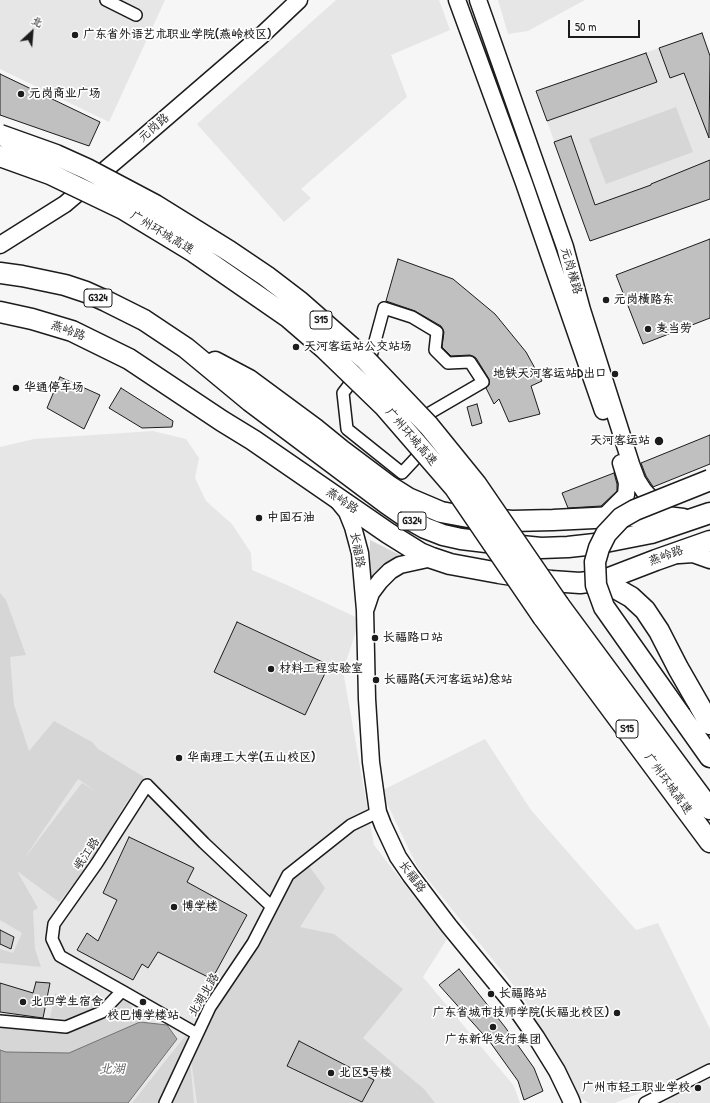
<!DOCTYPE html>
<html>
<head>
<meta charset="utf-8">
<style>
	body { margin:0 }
	#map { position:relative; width:710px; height:1103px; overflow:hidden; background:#f6f6f6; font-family:"Patrick Hand","LXGW WenKai TC",sans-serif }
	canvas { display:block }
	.north { position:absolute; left:12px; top:12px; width:40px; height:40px; -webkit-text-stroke:3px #fff; paint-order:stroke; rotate:26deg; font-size:11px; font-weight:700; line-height:16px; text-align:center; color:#1c1c1c }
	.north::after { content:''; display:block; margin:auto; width:14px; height:18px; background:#1c1c1c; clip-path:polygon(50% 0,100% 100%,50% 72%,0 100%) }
	.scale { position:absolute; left:568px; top:20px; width:72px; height:18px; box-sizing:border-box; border:2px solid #1c1c1c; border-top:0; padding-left:5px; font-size:12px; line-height:14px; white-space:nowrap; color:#1c1c1c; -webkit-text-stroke:3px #fff; paint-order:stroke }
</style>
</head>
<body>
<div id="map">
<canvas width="710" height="1103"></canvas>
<div class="north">北</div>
<div class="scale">50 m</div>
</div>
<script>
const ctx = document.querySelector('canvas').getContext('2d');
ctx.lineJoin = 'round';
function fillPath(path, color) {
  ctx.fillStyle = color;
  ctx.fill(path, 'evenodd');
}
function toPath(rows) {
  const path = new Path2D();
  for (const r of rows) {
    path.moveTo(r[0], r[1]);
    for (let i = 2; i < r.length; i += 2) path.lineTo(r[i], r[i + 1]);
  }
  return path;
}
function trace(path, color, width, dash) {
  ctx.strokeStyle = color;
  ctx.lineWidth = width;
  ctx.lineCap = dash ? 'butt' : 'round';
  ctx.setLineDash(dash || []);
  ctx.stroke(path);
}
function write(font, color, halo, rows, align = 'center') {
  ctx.font = font + ' "Patrick Hand","LXGW WenKai TC",sans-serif';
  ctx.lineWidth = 3.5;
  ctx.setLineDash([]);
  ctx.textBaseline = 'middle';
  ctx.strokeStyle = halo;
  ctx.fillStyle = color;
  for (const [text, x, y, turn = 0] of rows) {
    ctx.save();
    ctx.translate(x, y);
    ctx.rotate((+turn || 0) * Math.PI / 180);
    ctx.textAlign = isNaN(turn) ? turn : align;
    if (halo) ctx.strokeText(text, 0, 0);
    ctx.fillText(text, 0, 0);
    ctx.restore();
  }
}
fillPath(toPath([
	[0,0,165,0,109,122,0,69],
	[336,0,439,0,450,30,391,55,407,97,301,189,311,198,284,222,197,124],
	[498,0,585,0,528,31,508,34],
	[702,33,710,56,710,199,590,241,536,91],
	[153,431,186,439,199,458,195,478,206,501,232,524,251,553,252,570,287,585,360,619,343,671,374,845,447,939,423,977,514,1086,520,1103,0,1103,0,447,34,439],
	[485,739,531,810,636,930,658,923,710,1029,710,1065,615,1103,589,1103,577,1096,557,1062,523,997,417,866,381,791],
	[710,1074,710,1103,663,1103]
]), '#e6e6e6');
fillPath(toPath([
	[676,107,693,152,606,184,589,139],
	[370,540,400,555,369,579],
	[0,593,6,600,26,655,10,657,14,705,29,751,54,721,92,742,98,749,144,777,122,809,95,857,59,902,17,871,38,908,33,911,35,949,41,967,0,963,0,949,13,953,22,933,0,920],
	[78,779,96,791,82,783,23,860],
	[309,866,325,888,300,927,334,934,403,989,363,1038,424,1089,435,1103,197,1103,190,1051,286,880],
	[300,1041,373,1080,362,1102,287,1067],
	[122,991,140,1022,69,1053,6,1052,0,1050,0,1021,66,1027,99,1013,70,1019,50,1018,55,993,82,1000,102,1012],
	[186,1035,189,1058,165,1103,132,1103],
	[190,1060,194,1103,170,1103]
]), '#d6d6d6');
const water = toPath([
	[140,1022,167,1025,177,1039,128,1103,0,1103,0,1050,6,1052,69,1053,140,1022]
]);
fillPath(water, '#acacac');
trace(water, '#727272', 1);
const building = toPath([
	[702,33,710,56,709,138,684,73,670,78,659,48,702,33],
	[646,53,657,82,547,121,536,91,646,53],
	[0,74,100,122,89,146,0,115,0,74],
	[571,136,595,205,651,185,651,184,710,160,710,199,590,241,554,142,571,136],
	[710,239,710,318,643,344,616,275,710,239],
	[398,259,453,279,495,314,526,352,542,381,531,386,540,414,509,422,499,399,494,404,486,388,489,385,489,379,476,358,470,355,451,356,442,347,444,332,441,326,415,311,386,301,398,259],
	[60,377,100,395,84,429,47,408,60,377],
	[121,388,173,421,172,427,142,428,109,408,121,388],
	[477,404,482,423,472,426,467,407,477,404],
	[710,435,710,464,653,487,652,485,646,476,641,463,710,435],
	[614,473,617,484,617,491,601,506,568,508,562,493,614,473],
	[237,622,329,665,305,715,214,672,237,622],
	[129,837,194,868,187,882,247,915,212,979,158,952,148,968,142,964,133,980,77,950,87,933,98,941,117,900,103,893,129,837],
	[0,930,14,937,11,949,0,944,0,930],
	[459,969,505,1027,534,1068,543,1091,524,1100,518,1081,490,1042,439,985,459,969],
	[36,982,50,983,43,1018,0,1012,0,983,33,993,36,982],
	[299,1041,374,1080,362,1102,287,1066,299,1041]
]);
fillPath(building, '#c0c0c0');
trace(building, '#1c1c1c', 1);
const street = toPath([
	[106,0,136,15],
	[384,308,412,317,437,332,435,350,448,363,470,362,483,382,428,414,429,444,402,473,347,429,343,393,371,356,384,308],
	[122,991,60,956,52,939,54,924,97,863,147,785,204,843,271,906],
	[0,1021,66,1027,102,1012,122,991,197,1034],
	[165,1103,210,1007,253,943,288,875,351,825,378,812],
	[645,1103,710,1070]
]);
const secondary = toPath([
	[457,0,524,183,603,411],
	[478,0,565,247,582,310,631,464,637,480,644,491,654,502,663,507],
	[0,245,65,204,139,141,262,35,299,0],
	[338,501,347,512,353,527,360,553,365,610,367,699,371,762,378,812,383,825,398,857,411,876,449,926,513,1004,536,1037,557,1071,570,1098,572,1103],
	[604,517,626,495,627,483,621,463],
	[679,555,693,554,710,560],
	[366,608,371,593,380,581,390,571,400,565,432,558]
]);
const highway = toPath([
	[0,273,22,276,65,285,86,292,106,301,144,320,186,348,250,401,386,503,409,519,425,528,443,535,461,539,511,545,541,548,568,547,595,544,651,533,710,513],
	[0,312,32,319,72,331,129,359,222,421,253,440,388,533,420,553,432,558,450,564,499,573,551,581,580,583,604,580,656,560,710,541],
	[215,362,249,380,314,428,341,450,389,486,408,498,441,512,468,517,512,521,553,520,635,516,658,516,683,519],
	[598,581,608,584,631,597,645,610,659,631,678,668,710,724],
	[559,605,710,809],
	[543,617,710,842],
	[681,716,710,757]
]);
trace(street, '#1c1c1c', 14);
trace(secondary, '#1c1c1c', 19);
trace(highway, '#1c1c1c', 23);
trace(street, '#fff', 11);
trace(secondary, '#fff', 16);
trace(highway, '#fff', 20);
const highwayBridge = toPath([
	[0,135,56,155,87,169,155,205,229,251,266,276,300,302,366,360,429,426,476,484,559,605],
	[0,156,50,174,123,209,194,252,288,317,325,349,384,406,455,488,543,617],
	[681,716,604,607,596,585,595,562,599,548,606,534,621,518,635,510,710,480]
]);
trace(highwayBridge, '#1c1c1c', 23, []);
trace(highwayBridge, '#fff', 20);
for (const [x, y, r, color] of [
	[75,35,4,"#1c1c1c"],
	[21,94,4,"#1c1c1c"],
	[606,300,4,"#1c1c1c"],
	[648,329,4,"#1c1c1c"],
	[296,347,4,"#1c1c1c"],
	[615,374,4,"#1c1c1c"],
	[16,388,4,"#1c1c1c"],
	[659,441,5,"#1c1c1c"],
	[259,518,4,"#1c1c1c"],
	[375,638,4,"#1c1c1c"],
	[271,669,4,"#1c1c1c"],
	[376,680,4,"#1c1c1c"],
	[179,758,4,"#1c1c1c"],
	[174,907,4,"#1c1c1c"],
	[491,994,4,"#1c1c1c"],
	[23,1002,4,"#1c1c1c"],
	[143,1002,4,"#1c1c1c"],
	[617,1013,4,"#1c1c1c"],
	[493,1027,4,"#1c1c1c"],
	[331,1073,4,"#1c1c1c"],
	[698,1088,4,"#1c1c1c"]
]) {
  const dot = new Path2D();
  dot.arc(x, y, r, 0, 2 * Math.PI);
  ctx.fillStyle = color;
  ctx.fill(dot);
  trace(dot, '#fff', 1.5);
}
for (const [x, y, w] of [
	[98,298,28],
	[321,320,22],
	[412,521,28],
	[627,729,22]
]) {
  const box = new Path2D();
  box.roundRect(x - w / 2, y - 9, w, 18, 3);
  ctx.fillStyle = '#fff';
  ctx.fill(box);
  trace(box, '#1c1c1c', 1);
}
write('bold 11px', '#1c1c1c', null, [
	["G324",98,298],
	["S15",321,320],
	["G324",412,521],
	["S15",627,729]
]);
write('bold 12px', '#1c1c1c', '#fff', [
	["广东省外语艺术职业学院(燕岭校区)",83,35],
	["元岗商业广场",29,94],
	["元岗横路东",614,300],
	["麦当劳",656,329],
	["天河客运站公交站场",304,347],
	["地铁天河客运站D出口",607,374,"right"],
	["华通停车场",24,388],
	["天河客运站",650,441,"right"],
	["中国石油",267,518],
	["长福路口站",383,638],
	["材料工程实验室",279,669],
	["长福路(天河客运站)总站",384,680],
	["华南理工大学(五山校区)",187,758],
	["博学楼",182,907],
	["长福路站",499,994],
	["北四学生宿舍",31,1002],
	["广东省城市技师学院(长福北校区)",609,1013,"right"],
	["校巴博学楼站",143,1016,"center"],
	["广东新华发行集团",493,1040,"center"],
	["北区5号楼",339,1073],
	["广州市轻工职业学校",690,1088,"right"]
], 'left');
write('12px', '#1c1c1c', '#fff', [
	["元岗路",154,128,-41],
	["广州环城高速",162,233,31],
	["元岗横路",571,271,74],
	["燕岭路",68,331,20],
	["广州环城高速",411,437,49],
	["燕岭路",342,501,34],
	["长福路",357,550,80],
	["燕岭路",666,556,-20],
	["广州环城高速",668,784,54],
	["岷江路",87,854,-56],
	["长福路",412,877,54],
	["北湖北路",204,995,-59]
]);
write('italic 13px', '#5d5d5d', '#fff', [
	["北湖",112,1070]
]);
</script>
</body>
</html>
